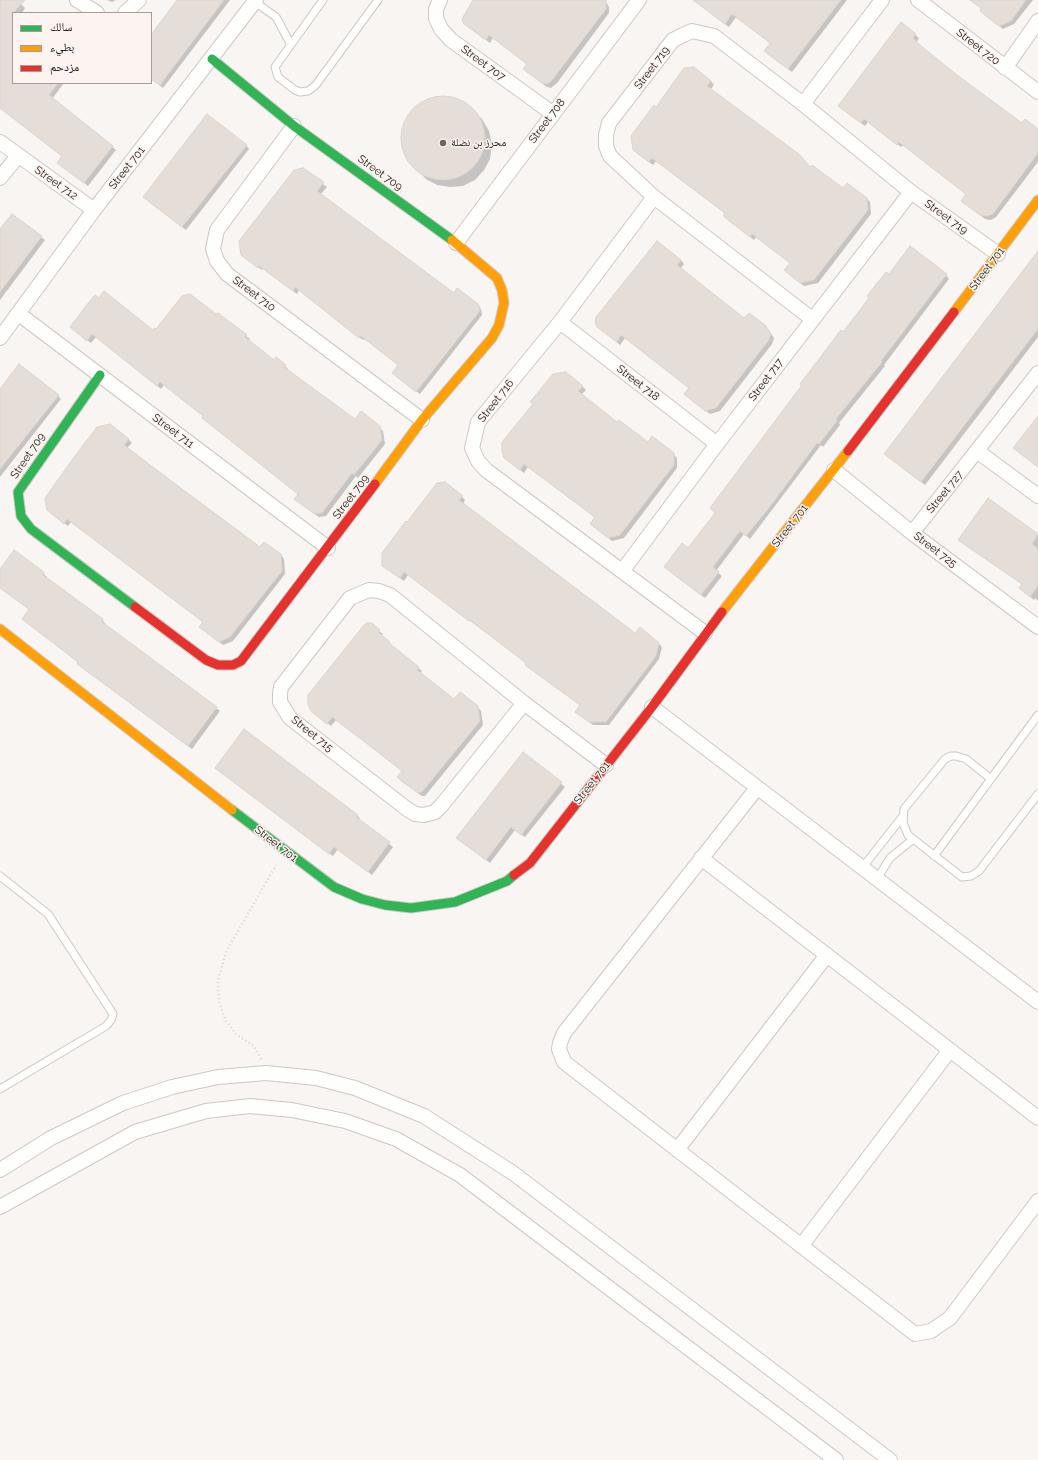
<!DOCTYPE html>
<html>
<head>
<meta charset="utf-8">
<style>
	body { margin:0 }
	#map { position:relative; width:1038px; height:1460px; overflow:hidden; background:#f8f5f3; font-family:Raleway,"Noto Naskh Arabic",sans-serif }
	canvas { display:block }
	.legend { position:absolute; left:12px; top:12px; width:140px; height:72px; box-sizing:border-box; background:#fbf4f0; border:1px solid #a59c96; margin:0; padding:5px 7px; list-style:none; font-size:12px; color:#231710 }
	.legend li { display:flex; align-items:center; gap:8px; height:20px }
	.legend b { width:20px; border:1px solid #a59c96 }
</style>
</head>
<body>
<div id="map">
<canvas width="1038" height="1460"></canvas>
<ul class="legend">
<li><b style="height:5px;background:#30b455"></b>سالك</li>
<li><b style="height:5px;background:#ff9f0a"></b>بطيء</li>
<li><b style="height:5px;background:#e5322d"></b>مزدحم</li>
</ul>
</div>
<script>
const ctx = document.querySelector('canvas').getContext('2d');
ctx.lineJoin = 'round';
function fillPath(path, color) {
  ctx.fillStyle = color;
  ctx.fill(path, 'evenodd');
}
function toPath(rows) {
  const path = new Path2D();
  for (const r of rows) {
    if (r.length === 3) {
      path.moveTo(r[0] + r[2], r[1]);
      path.arc(r[0], r[1], r[2], 0, 2 * Math.PI);
      continue;
    }
    path.moveTo(r[0], r[1]);
    for (let i = 2; i < r.length; i += 2) path.lineTo(r[i], r[i + 1]);
  }
  return path;
}
function trace(path, color, width, dash) {
  ctx.strokeStyle = color;
  ctx.lineWidth = width;
  ctx.lineCap = dash ? 'butt' : 'round';
  ctx.setLineDash(dash || []);
  ctx.stroke(path);
}
function write(font, color, halo, rows, align = 'center') {
  ctx.font = font + ' Raleway,"Noto Naskh Arabic",sans-serif';
  ctx.lineWidth = 3;
  ctx.setLineDash([]);
  ctx.textBaseline = 'middle';
  ctx.strokeStyle = halo;
  ctx.fillStyle = color;
  for (const [text, x, y, turn = 0] of rows) {
    ctx.save();
    ctx.translate(x, y);
    ctx.rotate((+turn || 0) * Math.PI / 180);
    ctx.textAlign = isNaN(turn) ? turn : align;
    if (halo) ctx.strokeText(text, 0, 0);
    ctx.fillText(text, 0, 0);
    ctx.restore();
  }
}
fillPath(toPath([
	[0,0,16,0,25,8,22,13,13,13,13,83,64,83,52,99,116,150,88,186,62,166,63,157,0,108],
	[107,0,116,0,112,2],
	[178,0,230,0,163,88,151,79,151,36],
	[476,0,605,0,609,7,609,13,557,83,551,88,547,87,528,72,528,65,493,38,490,43,468,27],
	[705,0,847,0,792,72,768,54,771,43,736,17,729,27,705,9],
	[971,0,1033,0,1014,24,1003,29,984,14,982,9],
	[901,24,919,38,916,43,957,76,1022,125,1038,130,1038,162,996,217,991,220,985,219,966,204,967,194,903,145,901,147,868,122,865,126,842,109],
	[711,81,714,85,710,90,810,168,844,190,866,198,870,202,871,214,818,283,804,286,789,274,791,263,756,237,754,240,727,219,726,214,656,161,653,165,638,154,656,108],
	[436,98,450,98,463,102,482,119,489,131,492,145,490,159,484,170,475,180,463,186,450,187,437,185,426,179,409,161,403,150,402,136,405,123,412,111,423,102],
	[246,145,249,149,186,230,147,200],
	[303,170,327,187,320,195,454,294,477,305,481,309,482,315,420,394,396,376,399,365,365,339,363,340,299,290,297,294,263,268,262,270,245,258],
	[0,231,41,237,45,240,0,300],
	[1038,253,1038,337,925,485,889,457],
	[681,260,684,264,680,269,745,320,765,325,774,338,772,344,720,411,710,414,689,398,690,388,625,338,620,345,602,330],
	[946,275,949,279,884,365,885,366,839,423,840,425,823,447,821,445,750,539,744,534,716,571,722,576,705,598,669,570,688,550,716,513,843,333,889,276],
	[217,316,246,336,250,339,248,341,274,361,285,366,288,369,287,370,355,420,379,427,383,431,385,444,358,478,356,476,326,516,319,517,298,502,295,499,298,494,204,416,164,385,161,389,96,337,91,343,75,331,157,331],
	[582,386,586,390,581,395,617,423,648,443,673,454,677,458,677,468,624,538,612,541,595,527,596,518,528,467,524,473,509,461],
	[0,390,58,396,61,399,0,477],
	[128,439,132,443,127,448,261,548,281,555,284,559,285,574,233,641,223,645,204,630,204,622,71,522,68,526,52,514],
	[462,497,465,500,463,504,635,634,658,643,662,647,659,659,609,725,593,725,580,715,581,705,530,668,527,663,408,575,404,581,387,569],
	[988,499,1038,535,1038,601,1035,598,1034,600,1020,588,1023,584],
	[14,551,43,573,47,577,45,578,102,620,106,624,105,625,220,711,192,749,82,667,30,610,0,588,0,570],
	[379,631,383,634,381,636,392,647,422,671,420,674,455,700,478,707,481,711,483,725,425,796,422,796,401,781,398,777,403,771,336,720,331,726,316,714],
	[523,753,565,787,525,837,515,830,490,863,461,841],
	[220,771,357,815,360,819,359,821,393,847,372,875,338,849,333,856]
]), '#0003');
const building = toPath([
	[0,0,25,0,13,13,13,83,58,83,49,95,113,146,84,183,57,163,62,156,0,108,0,0],
	[177,0,224,0,160,85,151,79,151,35,177,0],
	[473,0,606,0,606,9,553,79,548,84,542,83,523,69,527,64,489,35,486,40,464,24,462,19,473,0],
	[693,0,841,0,788,69,764,51,770,43,732,14,725,24,693,0],
	[970,0,1026,0,1011,21,999,26,980,11,981,8,970,0],
	[901,22,916,34,913,38,921,46,957,75,1022,123,1025,119,1038,129,1038,153,993,214,987,216,980,215,961,201,966,194,927,164,899,142,897,145,864,119,861,123,838,106,901,22],
	[694,67,711,81,707,86,800,155,810,167,812,165,843,188,847,183,867,198,868,210,814,280,800,283,784,270,790,263,752,234,750,237,723,216,725,213,652,158,649,162,633,150,631,136,654,105,656,107,684,68,694,67],
	[443,138,42],
	[207,114,247,145,182,227,143,197,207,114],
	[303,168,324,182,317,191,454,293,457,288,478,304,480,308,479,312,416,392,392,373,398,365,361,336,359,338,295,287,293,291,259,266,258,268,241,255,239,241,294,170,303,168],
	[12,214,42,236,0,292,0,229,12,214],
	[657,241,681,260,677,265,744,318,749,313,765,325,771,334,769,340,716,408,705,411,684,394,689,388,621,335,617,342,597,327,595,323,596,317,657,241],
	[910,246,947,274,881,361,882,362,836,419,837,421,819,444,817,443,769,508,746,536,740,531,713,567,719,572,701,595,664,567,682,543,688,548,715,513,710,508,802,385,800,384,841,330,843,332,869,298,867,296,886,272,889,274,910,246],
	[1038,251,1038,329,921,482,884,454,1038,251],
	[104,291,153,330,154,328,156,329,182,296,190,294,216,314,218,313,247,335,245,337,274,360,276,357,286,365,284,367,355,419,361,411,380,426,382,440,354,475,352,473,322,513,315,514,294,499,298,494,202,418,203,416,160,382,157,386,92,334,87,341,70,327,89,302,95,295,99,298,104,291],
	[19,364,59,395,0,469,0,389,19,364],
	[566,372,583,386,578,391,617,422,619,420,648,442,652,436,674,453,674,465,620,535,608,538,590,524,595,517,524,464,520,470,504,458,502,451,502,442,533,404,530,402,553,374,566,372],
	[1038,416,1038,467,1013,448,1038,416],
	[110,424,129,439,124,445,162,474,260,547,264,542,281,554,282,571,230,637,219,642,199,627,203,622,67,519,64,524,47,510,45,498,72,460,97,427,110,424],
	[445,482,463,496,459,500,602,608,635,633,640,627,659,643,656,656,606,722,589,722,575,712,580,705,525,665,526,663,470,620,469,621,404,572,400,578,382,566,382,553,406,521,407,522,437,483,445,482],
	[988,498,1038,534,1032,544,1038,549,1038,586,1030,597,1019,588,1022,584,958,540,988,498],
	[14,550,44,572,42,574,103,619,102,622,217,707,188,746,107,686,77,664,78,662,22,619,29,609,0,588,0,569,14,550],
	[367,623,372,623,380,630,378,632,390,642,389,643,419,667,417,670,454,699,460,692,478,706,480,721,422,792,418,793,397,777,402,771,365,742,332,717,327,724,311,711,308,704,308,695,364,625,367,623],
	[244,729,358,815,356,817,390,842,368,872,334,847,329,854,215,768,244,729],
	[523,752,562,782,521,835,511,827,486,860,456,838,523,752]
]);
fillPath(building, '#e5ddd8');
trace(building, '#dad3ce', 1);
const lane = toPath([
	[323,0,275,67,278,77,295,90,300,92,308,91,315,86,378,0],
	[255,2,276,17,290,43],
	[991,779,966,759,956,756,951,756,945,759,904,809,903,823,908,835,962,877,971,876,979,871,1038,794],
	[934,856,1038,715],
	[862,868,903,816],
	[0,876,48,914,113,1014,111,1020,106,1026,0,1089],
	[877,879,890,858,912,840]
]);
const street = toPath([
	[77,0,97,13],
	[440,0,436,9,436,18,441,29,451,40,552,113],
	[918,0,1038,92],
	[125,13,139,0],
	[1005,68,1038,21],
	[803,104,882,0],
	[294,126,217,230,213,249,217,261,227,274,422,420],
	[0,142,94,210],
	[0,178,18,156],
	[654,197,560,322,478,422,472,448,478,461,486,470,705,633],
	[456,243,639,0],
	[19,314,328,548],
	[812,319,654,197,610,156,606,146,606,135,609,123,673,40,683,35,692,31,714,36,803,104,911,192,998,254],
	[560,322,717,444],
	[0,338,94,210,256,0],
	[977,451,1038,496],
	[834,470,912,533,1038,627],
	[912,533,1038,373],
	[623,570,717,444,911,192],
	[524,703,441,806,435,812,424,815,415,814,407,809,290,718,280,702,280,694,281,687,350,598,369,590,379,591,390,595,524,703,606,765],
	[652,707,1038,1002],
	[757,788,564,1033,560,1043,559,1049,564,1062,915,1334,931,1331,950,1318,1038,1201],
	[701,858,1038,1118],
	[677,1150,827,955],
	[0,1170,51,1138,123,1103,172,1087,218,1077,266,1073,316,1078,355,1088,424,1116,513,1173,890,1460],
	[0,1207,135,1132,206,1111,250,1106,292,1110,345,1121,396,1139,460,1175,836,1460],
	[801,1246,950,1050]
]);
const fast = toPath([
	[212,59,294,126,452,240],
	[100,375,18,492,21,516,31,529,135,607],
	[232,810,334,887,362,899,385,905,411,908,455,902,507,881,514,875]
]);
const slow = toPath([
	[954,312,1038,200],
	[375,484,422,420,492,338,499,325,504,303,502,290,497,278,452,240],
	[722,612,848,451],
	[0,629,232,810]
]);
const jam = toPath([
	[848,451,954,312],
	[135,607,206,660,218,665,233,665,241,661,375,484],
	[514,875,530,863,652,707,722,612]
]);
trace(lane, '#cfc7c3', 9);
trace(street, '#cfc7c3', 16);
trace(fast, '#cfc7c3', 11);
trace(slow, '#cfc7c3', 11);
trace(jam, '#cfc7c3', 11);
trace(toPath([
	[261,1059,254,1046,237,1035,226,1021,219,1002,218,981,226,952,276,865]
]), '#d7d6d4', 2.5, [1, 3]);
trace(lane, '#fefefd', 7);
trace(street, '#fefefd', 14);
trace(fast, '#30b455', 9);
trace(slow, '#ff9f0a', 9);
trace(jam, '#e5322d', 9);
for (const [x, y, r, color] of [
	[443,143,4,"#6e655f"]
]) {
  const dot = new Path2D();
  dot.arc(x, y, r, 0, 2 * Math.PI);
  ctx.fillStyle = color;
  ctx.fill(dot);
  trace(dot, '#fbf4f0', 1.5);
}
write('11px', '#231710', '#fbf4f0', [
	["Street 720",978,47,38],
	["Street 707",483,63,36],
	["Street 719",652,68,-53],
	["Street 708",547,121,-53],
	["Street 701",127,168,-52],
	["Street 709",380,173,36],
	["Street 712",56,183,35],
	["Street 719",946,217,36],
	["Street 701",987,269,-53],
	["Street 710",254,294,37],
	["Street 717",766,380,-53],
	["Street 718",638,383,38],
	["Street 716",496,401,-52],
	["Street 711",173,431,37],
	["Street 709",28,456,-56],
	["Street 727",945,492,-51],
	["Street 709",351,497,-53],
	["Street 701",790,526,-52],
	["Street 725",935,550,37],
	["Street 715",312,734,39],
	["Street 701",592,783,-52],
	["Street 701",276,844,38]
]);
write('11px', '#231710', '#fbf4f0', [
	["محرز بن نضلة",451,143]
], 'left');
</script>
</body>
</html>
